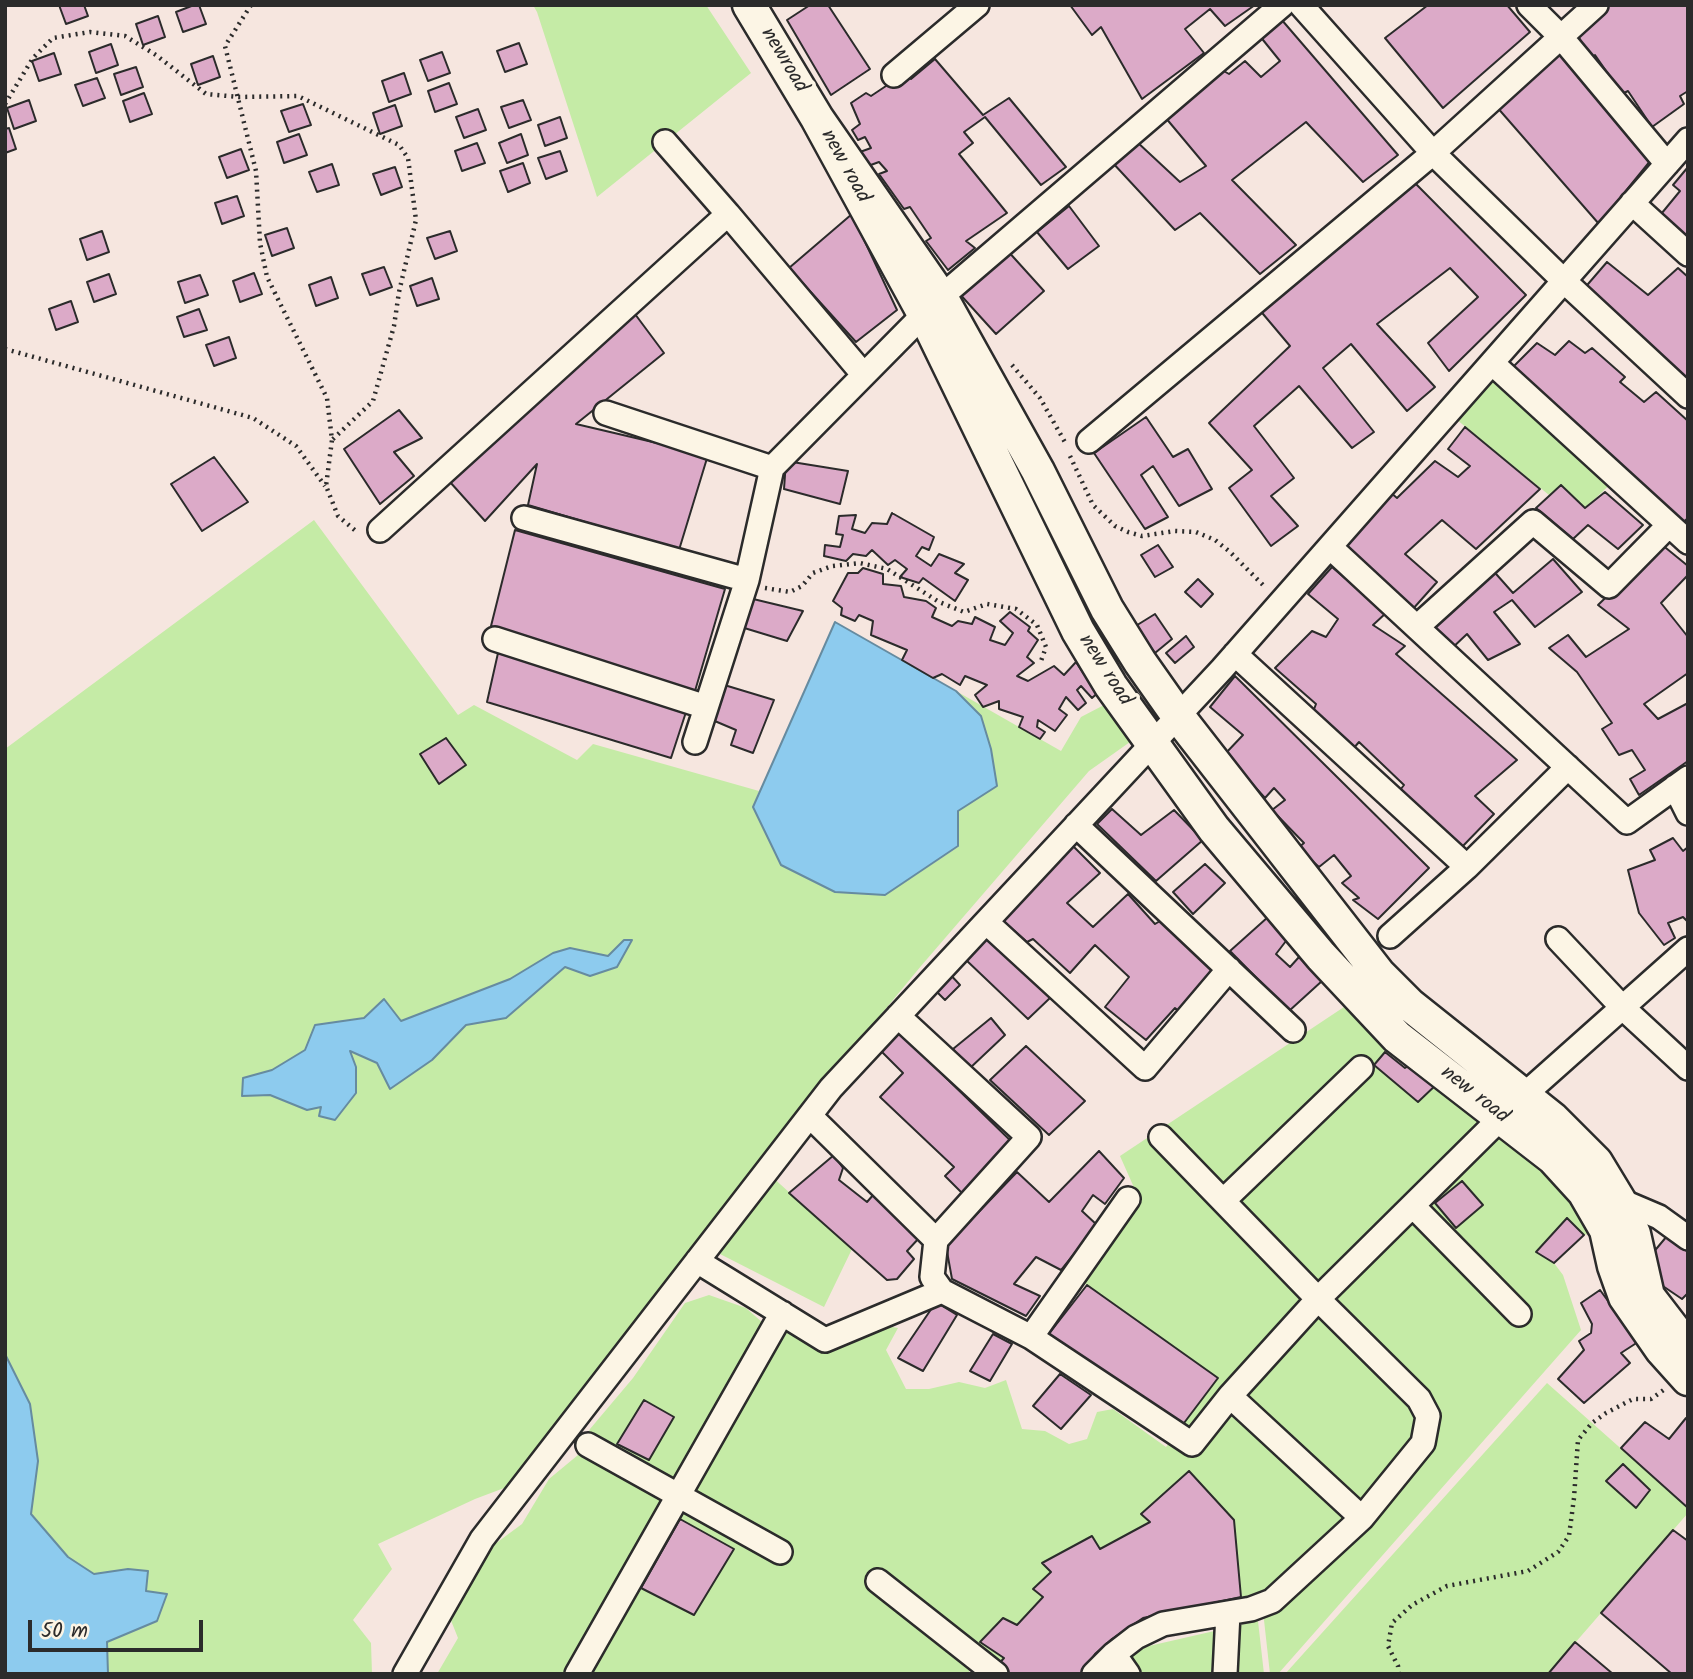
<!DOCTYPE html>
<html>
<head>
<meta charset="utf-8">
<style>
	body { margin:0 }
	#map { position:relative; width:1693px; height:1679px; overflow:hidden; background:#f6e6df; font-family:Kalam,sans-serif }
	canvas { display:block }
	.frame { position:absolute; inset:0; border:7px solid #2b2b2b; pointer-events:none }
	.scale { position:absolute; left:28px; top:1620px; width:175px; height:32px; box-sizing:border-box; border:4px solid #2b2b2b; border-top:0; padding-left:9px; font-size:21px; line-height:24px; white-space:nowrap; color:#2b2b2b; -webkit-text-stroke:5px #fcf5e5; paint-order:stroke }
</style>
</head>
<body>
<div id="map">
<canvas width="1693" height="1679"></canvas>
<div class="frame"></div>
<div class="scale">50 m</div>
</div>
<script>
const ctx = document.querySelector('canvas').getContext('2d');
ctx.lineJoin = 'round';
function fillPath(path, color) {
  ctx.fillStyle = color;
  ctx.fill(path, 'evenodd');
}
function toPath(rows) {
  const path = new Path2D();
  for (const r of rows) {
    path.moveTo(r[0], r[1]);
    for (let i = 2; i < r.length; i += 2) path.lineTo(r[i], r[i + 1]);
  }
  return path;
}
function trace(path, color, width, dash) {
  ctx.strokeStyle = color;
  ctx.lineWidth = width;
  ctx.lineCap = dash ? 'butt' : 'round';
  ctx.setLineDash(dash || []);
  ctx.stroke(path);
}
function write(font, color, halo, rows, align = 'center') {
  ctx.font = font + ' Kalam,sans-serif';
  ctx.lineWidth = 7;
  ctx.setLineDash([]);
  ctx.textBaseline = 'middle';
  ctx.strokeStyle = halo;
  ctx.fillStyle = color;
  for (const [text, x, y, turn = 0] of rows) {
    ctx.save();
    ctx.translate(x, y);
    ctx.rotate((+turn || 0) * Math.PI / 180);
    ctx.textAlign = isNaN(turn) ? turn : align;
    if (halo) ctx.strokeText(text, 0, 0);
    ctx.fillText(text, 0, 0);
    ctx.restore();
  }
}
fillPath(toPath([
	[533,5,706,5,751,73,597,197,537,12],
	[1492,363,1617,478,1585,508,1561,485,1549,495,1451,415],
	[314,520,458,715,474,705,577,760,593,744,759,791,753,807,835,892,885,895,958,847,957,811,997,786,981,716,956,691,1061,751,1081,717,1104,705,1130,742,1089,771,921,966,751,1172,658,1294,528,1479,475,1499,378,1544,392,1569,353,1620,371,1643,372,1674,108,1674,107,1642,157,1621,146,1591,148,1572,128,1569,94,1574,68,1557,31,1514,38,1461,30,1404,5,1354,5,749],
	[1347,1005,1378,1032,1385,1052,1374,1065,1418,1102,1439,1082,1511,1131,1606,1230,1584,1235,1567,1219,1536,1252,1554,1263,1563,1275,1581,1330,1278,1674,1270,1674,1263,1611,1243,1611,1234,1520,1189,1471,1142,1514,1150,1522,1100,1549,1092,1536,1051,1572,1034,1589,1043,1597,1017,1625,1003,1618,980,1642,1004,1658,997,1666,973,1667,967,1674,437,1674,458,1638,450,1618,480,1555,522,1524,549,1479,578,1455,590,1429,633,1378,685,1303,709,1295,746,1308,772,1331,789,1333,815,1347,860,1338,881,1325,898,1328,886,1350,906,1389,929,1389,959,1382,985,1388,1006,1380,1022,1429,1045,1431,1069,1444,1087,1439,1097,1412,1113,1409,1166,1447,1218,1378,1087,1285,1072,1278,1128,1199,1136,1192,1120,1156],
	[770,1175,852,1249,824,1307,720,1254],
	[1547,1383,1688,1508,1688,1513,1548,1674,1285,1674],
	[1258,1621,1264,1674,1094,1674,1114,1654]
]), '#c5eba6');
const water = toPath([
	[835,622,956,691,981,716,991,749,997,786,958,811,958,846,885,895,835,892,781,865,753,807,835,622],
	[624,940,632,940,617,967,590,976,565,967,506,1018,466,1025,432,1060,390,1089,377,1063,350,1051,356,1067,356,1093,335,1120,319,1116,321,1107,307,1110,270,1095,242,1096,243,1078,272,1070,305,1050,315,1025,364,1018,384,999,401,1021,510,979,553,953,570,948,608,956,624,940],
	[5,1354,30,1404,38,1461,31,1514,68,1557,94,1574,128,1569,148,1571,146,1591,167,1594,157,1621,107,1642,108,1674,5,1674,5,1354]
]);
fillPath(water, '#8dcbee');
trace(water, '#668ba0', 2);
const building = toPath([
	[59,5,84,5,88,16,66,24,59,5],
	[194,5,199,5,206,24,183,32,176,12,194,5],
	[810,5,828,5,870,69,831,95,787,20,810,5],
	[1070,5,1255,5,1225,26,1210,9,1185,29,1204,53,1142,99,1101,27,1092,35,1070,5],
	[1428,5,1507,5,1530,32,1443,108,1385,38,1428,5],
	[1608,5,1688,5,1688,91,1680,96,1684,104,1652,127,1628,91,1622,94,1595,55,1590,58,1577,34,1608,5],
	[158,16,165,37,143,45,136,24,158,16],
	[1281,19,1398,155,1363,182,1306,122,1232,180,1296,245,1260,274,1200,213,1175,230,1111,161,1136,141,1180,182,1206,166,1165,117,1222,70,1229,74,1245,61,1261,77,1280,61,1259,35,1281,19],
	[519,43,527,64,505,72,497,51,519,43],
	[111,44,118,65,96,73,89,52,111,44],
	[442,52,450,73,428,81,420,60,442,52],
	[1559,52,1651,160,1599,224,1496,106,1559,52],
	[54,53,61,74,39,81,32,61,54,53],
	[213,56,220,77,198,85,191,64,213,56],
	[935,59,983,115,1009,98,1066,167,1041,185,985,117,964,132,973,143,959,154,1007,213,966,241,975,248,948,270,926,241,931,238,910,207,904,209,879,174,887,171,879,162,868,166,860,152,871,148,865,137,858,140,852,130,860,124,851,103,866,93,871,96,904,74,911,79,935,59],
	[136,67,143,87,121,95,114,74,136,67],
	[404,73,411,94,389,102,382,81,404,73],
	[97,78,105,98,83,106,75,85,97,78],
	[449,83,457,104,435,112,428,91,449,83],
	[144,93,152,114,130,122,123,101,144,93],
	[29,100,36,121,14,129,7,108,29,100],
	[523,100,531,120,509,128,501,107,523,100],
	[303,104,311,125,289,132,281,111,303,104],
	[395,105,402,126,380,134,373,113,395,105],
	[478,109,486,130,464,138,456,117,478,109],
	[560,117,567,138,545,146,538,125,560,117],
	[9,128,16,149,5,153,5,129,9,128],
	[299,134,307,155,284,163,277,142,299,134],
	[521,134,528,155,507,163,499,143,521,134],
	[477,143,485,163,462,171,455,151,477,143],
	[241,149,249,170,227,178,219,157,241,149],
	[560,151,567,171,546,179,538,158,560,151],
	[523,163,530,183,508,192,500,171,523,163],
	[332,164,339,185,317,192,309,172,332,164],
	[395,167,402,187,381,195,373,174,395,167],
	[1688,167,1688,246,1657,219,1680,191,1673,185,1688,167],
	[1414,182,1526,295,1449,371,1428,343,1478,297,1450,268,1377,324,1435,387,1407,411,1351,344,1323,368,1374,432,1352,448,1299,386,1254,426,1294,478,1271,496,1298,526,1271,546,1229,488,1252,470,1209,423,1290,346,1258,308,1414,182],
	[237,196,244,216,222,224,215,203,237,196],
	[1069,206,1099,246,1068,269,1037,232,1069,206],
	[852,214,897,310,856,342,789,268,852,214],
	[287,228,294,248,272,256,265,235,287,228],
	[102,231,109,252,87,260,80,239,102,231],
	[450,231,457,251,435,259,427,238,450,231],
	[1006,249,1044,291,996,334,957,291,1006,249],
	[1607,262,1648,295,1678,268,1688,277,1688,386,1582,291,1607,262],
	[384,267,392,287,370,295,362,274,384,267],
	[254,273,262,294,240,302,233,281,254,273],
	[109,274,116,294,94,302,87,282,109,274],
	[200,275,208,295,185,303,178,282,200,275],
	[331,277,338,298,316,306,309,285,331,277],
	[432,278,439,299,417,306,410,286,432,278],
	[71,301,78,322,56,330,49,309,71,301],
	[199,309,207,330,184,337,177,317,199,309],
	[632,310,664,353,576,424,708,455,679,550,528,505,537,464,485,521,450,482,632,310],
	[229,337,236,358,214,366,206,345,229,337],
	[1569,341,1585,353,1592,348,1625,377,1620,382,1644,402,1656,392,1688,421,1688,518,1680,525,1509,371,1537,343,1555,355,1569,341],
	[399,410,422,438,394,452,414,476,380,504,344,449,399,410],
	[1146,417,1173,457,1188,449,1212,489,1179,506,1153,466,1141,475,1168,517,1145,529,1094,453,1146,417],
	[1465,427,1540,489,1476,549,1442,520,1405,554,1437,582,1412,610,1343,550,1390,492,1397,498,1435,461,1458,477,1470,466,1448,449,1465,427],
	[214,457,248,502,202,531,171,484,214,457],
	[786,461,848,471,840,504,784,489,786,461],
	[1561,485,1585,508,1605,492,1643,525,1618,549,1588,525,1573,539,1536,508,1561,485],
	[892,513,934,537,929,550,922,547,916,556,931,566,939,554,964,564,955,573,968,580,955,601,923,578,919,583,900,577,907,569,895,560,888,565,872,550,866,556,853,554,846,561,824,556,825,545,840,547,843,535,836,534,839,516,856,515,852,529,865,533,872,523,887,524,892,513],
	[515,530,725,589,695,691,491,626,515,530],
	[1661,544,1688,566,1688,575,1661,603,1688,637,1688,673,1644,704,1658,719,1688,703,1688,761,1639,795,1630,779,1645,770,1632,750,1619,755,1602,729,1612,723,1577,672,1549,648,1568,635,1586,657,1629,629,1598,605,1661,544],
	[1158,545,1173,567,1155,577,1141,555,1158,545],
	[1553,559,1582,592,1535,627,1512,600,1494,612,1520,644,1488,660,1467,634,1449,651,1424,627,1489,566,1513,593,1553,559],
	[1332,567,1386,613,1373,625,1405,646,1396,654,1517,760,1475,796,1494,814,1460,849,1397,794,1404,785,1359,742,1353,749,1313,712,1316,704,1275,668,1312,631,1326,637,1338,619,1308,594,1332,567],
	[863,568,883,574,883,584,901,586,904,597,926,601,936,608,932,617,952,626,958,621,972,624,975,617,995,627,990,640,1005,645,1013,633,1000,621,1010,612,1030,627,1028,631,1038,640,1027,657,1034,663,1017,676,1028,681,1054,666,1064,675,1076,662,1084,674,1089,671,1101,690,1092,698,1081,686,1077,690,1086,703,1078,710,1066,697,1059,709,1067,715,1055,731,1038,720,1037,727,1045,732,1040,739,1019,727,1023,717,999,709,999,701,983,707,975,695,987,685,965,676,960,685,942,674,933,678,902,660,907,650,871,635,873,621,859,615,855,621,841,615,842,608,833,601,848,573,858,573,863,568],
	[1198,579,1213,594,1201,607,1185,592,1198,579],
	[749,598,803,611,787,641,741,627,749,598],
	[1155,614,1172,639,1155,653,1134,627,1155,614],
	[1186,636,1194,647,1175,663,1166,653,1186,636],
	[498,653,687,709,671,758,487,702,498,653],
	[1235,676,1429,868,1378,919,1353,900,1359,898,1342,883,1351,876,1334,855,1319,867,1298,848,1304,843,1272,810,1285,800,1274,788,1265,798,1225,754,1243,735,1210,707,1235,676],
	[721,684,774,700,753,753,731,745,736,730,710,719,721,684],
	[446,738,466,765,439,784,420,754,446,738],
	[1112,809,1141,835,1174,810,1203,840,1156,881,1097,824,1112,809],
	[1673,838,1683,851,1688,847,1688,922,1683,917,1668,923,1675,938,1664,945,1639,913,1628,870,1655,860,1650,850,1673,838],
	[1073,846,1100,873,1067,903,1093,927,1128,894,1155,924,1160,921,1216,972,1180,1012,1175,1008,1146,1040,1105,1007,1129,977,1095,945,1070,973,1033,939,1027,942,1002,920,1073,846],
	[1205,864,1225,883,1193,914,1173,892,1205,864],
	[1268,917,1286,941,1276,954,1290,967,1299,957,1322,981,1289,1011,1230,951,1268,917],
	[988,935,1051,997,1028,1019,965,959,988,935],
	[947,971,960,985,945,1000,933,988,947,971],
	[991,1018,1005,1035,969,1069,953,1049,991,1018],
	[898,1031,1015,1145,965,1196,945,1176,954,1167,880,1097,903,1073,880,1050,898,1031],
	[1026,1046,1085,1101,1049,1135,990,1080,1026,1046],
	[1385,1052,1405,1068,1412,1064,1439,1082,1418,1102,1374,1065,1385,1052],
	[1099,1151,1124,1178,1105,1204,1093,1195,1082,1211,1097,1225,1061,1270,1036,1257,1014,1284,1040,1296,1026,1316,952,1279,946,1246,1017,1172,1049,1202,1099,1151],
	[834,1155,843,1168,839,1180,867,1202,874,1194,920,1237,907,1251,914,1259,897,1279,887,1280,789,1193,834,1155],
	[1462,1181,1483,1205,1456,1228,1435,1203,1462,1181],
	[1567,1218,1584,1235,1554,1263,1536,1252,1567,1218],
	[1667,1236,1688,1252,1688,1293,1682,1299,1651,1278,1647,1260,1667,1236],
	[1087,1285,1218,1378,1181,1427,1048,1335,1087,1285],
	[1600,1290,1638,1342,1621,1353,1630,1363,1584,1403,1558,1379,1584,1350,1579,1341,1591,1333,1592,1324,1581,1303,1600,1290],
	[936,1302,957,1315,923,1371,898,1358,936,1302],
	[993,1334,1012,1344,990,1381,970,1371,993,1334],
	[1060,1374,1091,1395,1061,1429,1033,1406,1060,1374],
	[644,1400,674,1417,649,1460,617,1444,644,1400],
	[1686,1418,1688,1419,1688,1508,1621,1448,1645,1422,1669,1439,1686,1418],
	[1623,1464,1650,1490,1636,1508,1606,1481,1623,1464],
	[1189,1471,1234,1520,1241,1597,1143,1618,1112,1639,1095,1654,1081,1674,1007,1674,997,1666,1004,1658,980,1642,1003,1618,1017,1625,1043,1597,1033,1589,1051,1572,1042,1563,1092,1536,1100,1549,1150,1522,1141,1514,1189,1471],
	[680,1519,734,1549,694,1615,641,1588,680,1519],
	[1673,1530,1688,1541,1688,1674,1672,1674,1601,1613,1673,1530],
	[1575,1642,1613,1674,1548,1674,1575,1642]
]);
fillPath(building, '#dcaac8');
trace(building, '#2b2b2b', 2);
const street = toPath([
	[1301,5,1433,153,1564,281,1688,396],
	[1529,5,1561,37,1667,164],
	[894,75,977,5],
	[665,142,728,214],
	[1632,203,1688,254],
	[1492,363,1688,542],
	[606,413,772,468],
	[1089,441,1433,153,1596,5],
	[524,518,747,580],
	[380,530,728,214,863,374],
	[1330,547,1627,822,1688,778],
	[1417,627,1533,522,1609,586,1669,525],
	[495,639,706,707],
	[1235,654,1467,867,1568,767],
	[695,742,747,580,772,468,941,297,1282,5],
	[1675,787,1688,813],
	[1076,825,1293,1030],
	[986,922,1145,1068,1229,969],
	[1390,936,1467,867],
	[1558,939,1622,1007,1688,1068],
	[810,1116,936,1240,1029,1137,898,1016],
	[1223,1201,1361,1068],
	[1611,1204,1619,1200,1659,1217,1688,1238],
	[1413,1206,1519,1314],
	[936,1240,932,1277,942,1291,1031,1337,1192,1444,1230,1396],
	[697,1261,825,1340,942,1291],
	[1031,1337,1128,1199],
	[588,1445,780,1552],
	[1362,1518,1230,1396,1318,1299,1523,1096,1688,949],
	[878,1581,996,1674],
	[1114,1654,1136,1637,1163,1624,1251,1609,1272,1601,1362,1518,1423,1443,1428,1416,1419,1399,1318,1299,1161,1137],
	[405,1674,482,1539,831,1088,1222,669,1688,140],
	[577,1674,782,1313],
	[1094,1674,1114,1654,1128,1674],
	[1225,1674,1228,1613]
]);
const secondary = toPath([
	[749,5,817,118],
	[1688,1348,1648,1296,1634,1234,1619,1200,1596,1162,1553,1119,1410,1005,1379,974,1178,716,1140,662,1107,609,1038,471,941,297,817,118,924,314,1078,631,1111,686,1214,829,1321,956,1397,1037,1553,1158,1584,1192,1606,1230,1614,1266,1625,1297,1661,1349,1688,1379]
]);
trace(street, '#2b2b2b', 28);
trace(secondary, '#2b2b2b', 37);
trace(toPath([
	[251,5,225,46,256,171,260,243,267,277,327,398,332,440,326,486,338,516,357,532],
	[5,104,33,58,53,38,90,32,125,36,156,55,206,94,239,97,298,96,399,145,408,158,416,220,399,292,394,326,373,401,332,440],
	[5,349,253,418,296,446,325,486],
	[1012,365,1040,398,1066,444],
	[1070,456,1093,505,1115,526,1128,532,1142,536,1175,531,1196,532,1215,540,1230,552,1265,587],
	[765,588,790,592,802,586,813,573,832,566,860,563,887,569,939,602,964,612,987,604,1016,609,1037,625,1046,647,1041,661],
	[1399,1674,1398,1666,1388,1646,1392,1623,1412,1605,1447,1586,1528,1571,1558,1552,1569,1536,1574,1498,1578,1440,1592,1423,1606,1413,1633,1399,1651,1399,1665,1389]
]), '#2b2b2b', 4.5, [2, 5]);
trace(street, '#fcf5e5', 23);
trace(secondary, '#fcf5e5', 32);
write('21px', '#2b2b2b', '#fcf5e5', [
	["newroad",783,61,59],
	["new road",844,167,61],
	["new road",1104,671,57],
	["new road",1474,1096,38]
]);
</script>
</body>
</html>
